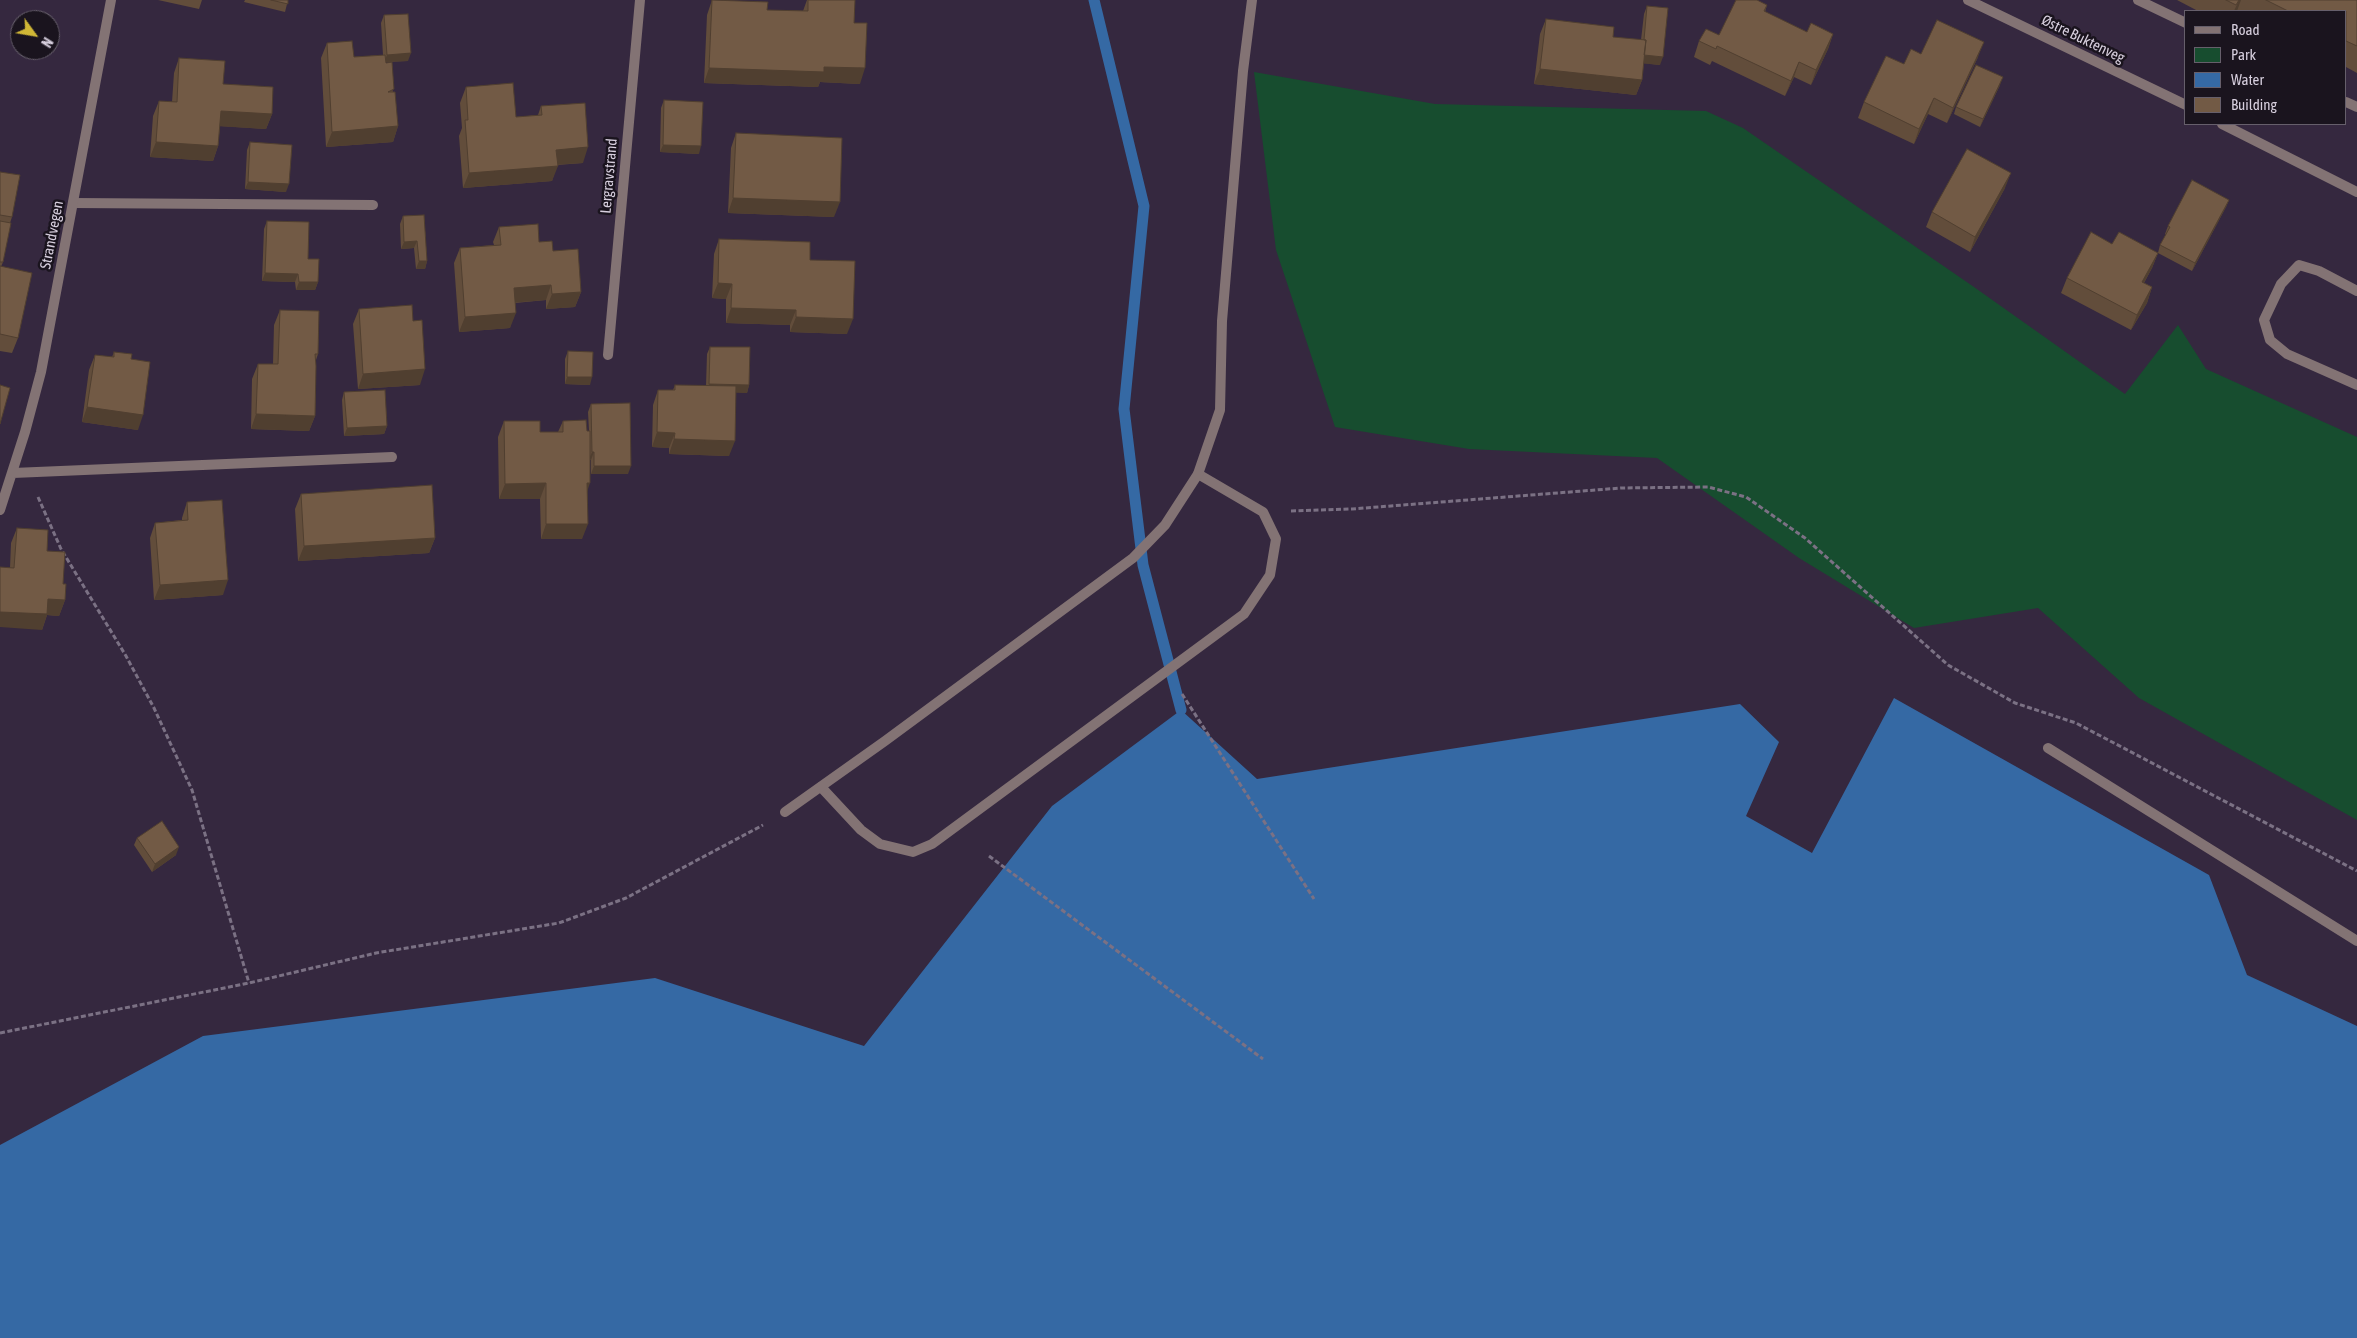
<!DOCTYPE html>
<html>
<head>
<meta charset="utf-8">
<style>
	body { margin:0 }
	#map { position:relative; width:2357px; height:1338px; overflow:hidden; background:#35283f; font-family:"Asap Condensed",sans-serif }
	canvas { display:block }
	.legend { position:absolute; left:2184px; top:10px; width:162px; height:115px; box-sizing:border-box; background:#1a141e; border:1px solid #665f6b; margin:0; padding:6px 9px; list-style:none; font-size:15px; color:#d7cfde }
	.legend li { display:flex; align-items:center; gap:10px; height:25px }
	.legend b { width:25px; border:1px solid #665f6b }
	.north { position:absolute; left:10px; top:10px; width:50px; height:50px; box-sizing:border-box; background:#1a141e; border:1px solid #665f6b; border-radius:50%; rotate:122deg; font-size:14px; font-weight:700; line-height:20px; text-align:center; color:#d7cfde }
	.north::after { content:''; display:block; margin:auto; width:18px; height:22px; background:#d0b736; clip-path:polygon(50% 0,100% 100%,50% 72%,0 100%) }
</style>
</head>
<body>
<div id="map">
<canvas width="2357" height="1338"></canvas>
<ul class="legend">
<li><b style="height:6px;background:#837374"></b>Road</li>
<li><b style="height:14px;background:#174d2f"></b>Park</li>
<li><b style="height:14px;background:#3569a4"></b>Water</li>
<li><b style="height:14px;background:#725a45"></b>Building</li>
</ul>
<div class="north">N</div>
</div>
<script>
const ctx = document.querySelector('canvas').getContext('2d');
ctx.lineJoin = 'round';
function fillPath(path, color) {
  ctx.fillStyle = color;
  ctx.fill(path, 'evenodd');
}
function toPath(rows) {
  const path = new Path2D();
  for (const r of rows) {
    path.moveTo(r[0], r[1]);
    for (let i = 2; i < r.length; i += 2) path.lineTo(r[i], r[i + 1]);
  }
  return path;
}
function trace(path, color, width, dash) {
  ctx.strokeStyle = color;
  ctx.lineWidth = width;
  ctx.lineCap = dash ? 'butt' : 'round';
  ctx.setLineDash(dash || []);
  ctx.stroke(path);
}
function write(font, color, halo, rows, align = 'center') {
  ctx.font = font + ' "Asap Condensed",sans-serif';
  ctx.lineWidth = 5;
  ctx.setLineDash([]);
  ctx.textBaseline = 'middle';
  ctx.strokeStyle = halo;
  ctx.fillStyle = color;
  for (const [text, x, y, turn = 0] of rows) {
    ctx.save();
    ctx.translate(x, y);
    ctx.rotate((+turn || 0) * Math.PI / 180);
    ctx.textAlign = isNaN(turn) ? turn : align;
    if (halo) ctx.strokeText(text, 0, 0);
    ctx.fillText(text, 0, 0);
    ctx.restore();
  }
}
fillPath(toPath([
	[1254,72,1435,104,1706,111,1743,128,1974,287,2125,394,2178,325,2206,369,2357,437,2357,820,2139,698,2038,608,1914,628,1799,558,1657,458,1469,449,1335,427,1276,250]
]), '#174d2f');
fillPath(toPath([
	[1894,698,2209,875,2247,975,2357,1026,2357,1338,0,1338,0,1145,203,1036,655,978,864,1046,1052,806,1181,710,1257,779,1740,704,1779,742,1746,816,1812,853]
]), '#3569a4');
trace(toPath([
	[1094,0,1144,206,1124,409,1143,565,1181,710]
]), '#3569a4', 11);
trace(toPath([
	[38,497,61,549,126,656,154,708,192,790,249,983],
	[1291,511,1352,509,1621,488,1708,487,1746,497,1805,538,1948,665,2015,703,2076,723,2357,871],
	[1182,694,1314,899],
	[989,856,1263,1059],
	[0,1033,249,983,376,953,559,923,626,898,763,825]
]), '#7b7184', 3, [5, 2.5]);
trace(toPath([
	[2138,0,2186,23],
	[2346,102,2357,107],
	[73,203,373,205],
	[2357,291,2319,271,2299,265,2281,284,2264,320,2270,340,2287,354,2357,385],
	[2048,748,2357,941],
	[821,787,861,830,880,844,913,852,932,844,1244,614,1270,575,1276,539,1263,512,1198,474]
]), '#837374', 10);
trace(toPath([
	[1968,0,2186,105],
	[2222,124,2357,192],
	[608,355,640,0],
	[13,473,392,457],
	[0,510,25,432,41,372,111,0],
	[785,812,885,741,1133,558,1165,525,1198,474,1220,410,1222,321,1243,71,1252,0]
]), '#837374', 10);
fillPath(toPath([
	[158,0,202,0,199,9],
	[245,0,288,0,285,12,244,2],
	[712,0,767,10,803,11,807,0,855,0,854,23,860,84,820,82,818,87,704,83,707,15],
	[2177,0,2357,0,2357,73,2346,67,2346,11,2198,11],
	[1767,5,1765,12,1807,32,1833,34,1828,49,1811,85,1794,77,1785,96,1712,61,1710,65,1694,57,1699,41,1719,35],
	[1647,6,1660,65,1643,63,1642,80,1636,95,1534,84,1540,34,1546,19,1613,37,1641,40,1644,14],
	[384,15,408,61,386,62,393,92,398,126,393,142,326,147,321,58,327,43,354,57,383,55,381,23],
	[1921,54,1978,57,1947,123,1928,114,1914,144,1858,118,1864,102,1904,64],
	[179,58,272,114,266,129,220,126,218,146,213,161,150,157,153,116,159,101,172,102,174,73],
	[2000,85,1980,127,1954,114,1956,107],
	[466,87,516,117,538,115,541,106,583,163,557,165,552,181,463,188,459,136,462,128,460,103],
	[664,100,699,154,660,152,661,108],
	[736,133,834,217,728,213,731,148],
	[250,142,286,192,245,189,247,150],
	[0,172,12,217,10,223,3,262,1,267,18,338,12,353,0,351],
	[2005,188,1970,252,1926,227,1932,212],
	[2229,200,2226,207,2192,271,2158,253,2160,245,2166,234,2165,234,2168,226],
	[424,215,427,261,425,269,416,269,414,248,401,249,400,224,403,216],
	[267,221,308,259,318,282,315,290,296,290,295,282,262,281,264,229],
	[499,227,539,242,553,251,581,292,575,307,546,309,546,300,515,303,510,328,459,332,454,263,460,248,494,245,493,242],
	[719,239,810,260,847,334,790,332,790,325,726,323,726,299,712,298,714,254],
	[2112,244,2158,253,2152,268,2144,283,2152,287,2147,303,2131,330,2061,293,2067,278],
	[359,309,413,321,420,385,358,389,353,324],
	[280,310,318,354,316,360,315,416,309,431,251,429,252,379,258,364,273,364,274,325],
	[710,347,749,385,747,393,736,392,729,456,669,454,669,448,652,447,653,405,658,390,673,390,675,385,706,386,707,354],
	[568,351,590,385,565,384,565,359],
	[114,352,131,359,138,430,82,422,89,370,95,355,112,357],
	[344,392,387,426,384,434,344,436,342,400],
	[591,404,628,474,591,474,591,460,590,460,582,539,541,539,540,499,499,499,498,437,504,421,540,432,558,432,563,421,587,431,589,431,588,412],
	[301,494,435,538,429,553,298,561,295,509],
	[187,502,223,595,154,600,150,538,155,523,182,520,182,518],
	[17,528,47,551,63,584,65,600,59,616,47,615,42,630,10,568,11,543],
	[137,838,176,855,152,872,134,845]
]), '#624d3b');
fillPath(toPath([
	[2239,0,2241,0,2237,11,2234,11],
	[1833,34,1828,49,1811,85,1816,70],
	[1984,42,1978,57,1947,123,1953,108],
	[411,53,408,61,384,62,387,55],
	[1642,55,1663,57,1660,65,1639,63],
	[1799,62,1794,77,1785,96,1791,81],
	[824,67,865,68,860,84,820,82,818,87,704,83,709,68],
	[1540,69,1642,80,1636,95,1534,84],
	[2003,77,2000,85,1980,127,1983,119],
	[1934,98,1928,114,1914,144,1919,129],
	[221,111,272,114,266,129,216,126],
	[398,126,393,142,326,147,332,132],
	[156,142,218,146,213,161,150,157],
	[663,145,701,146,699,154,660,152],
	[588,147,583,163,551,165,556,150],
	[558,166,552,181,463,188,469,173],
	[2011,173,2005,188,1970,252,1975,237],
	[248,182,289,184,286,192,245,189],
	[733,198,840,202,834,217,728,213],
	[2229,200,2226,207,2192,271,2195,263],
	[417,241,414,248,401,249,404,242],
	[2158,253,2152,268,2136,297,2142,282],
	[419,261,427,261,425,269,416,269],
	[265,273,298,274,295,282,262,281],
	[299,282,318,282,315,290,296,290],
	[718,283,732,284,726,299,712,298],
	[551,285,546,300,509,303,514,288],
	[2152,287,2147,303,2131,330,2137,315],
	[581,292,575,307,546,309,552,294],
	[731,308,796,310,790,325,726,323],
	[516,313,510,328,459,332,465,317],
	[796,317,853,319,847,334,790,332],
	[425,369,420,385,358,389,363,374],
	[567,377,592,377,590,385,565,384],
	[709,384,749,385,747,393,706,392],
	[87,407,143,415,138,430,82,422],
	[256,414,315,416,309,431,251,429],
	[387,426,384,434,344,436,347,428],
	[657,432,675,433,669,448,652,447],
	[674,439,735,441,729,456,669,454],
	[592,452,594,452,591,460,589,459],
	[594,466,631,466,628,474,591,474],
	[546,483,540,499,499,499,505,484],
	[587,483,590,483,585,498],
	[546,524,588,524,582,539,541,539],
	[435,538,429,553,298,561,304,546],
	[228,580,223,595,154,600,160,585],
	[48,599,65,600,59,616,47,615,42,630,0,627,0,612],
	[179,847,176,855,152,872,155,864]
]), '#503f30');
const building = toPath([
	[271,0,288,0,288,4,271,0],
	[712,0,768,2,767,10,808,11,808,0,855,0,854,23,867,23,865,68,824,67,824,72,709,68,712,0],
	[1736,0,1757,0,1767,5,1764,11,1807,32,1811,23,1833,34,1816,70,1799,62,1791,81,1717,46,1716,49,1699,41,1706,29,1719,35,1736,0],
	[2226,0,2239,0,2236,5,2226,0],
	[2266,0,2357,0,2357,46,2346,41,2346,11,2288,11,2266,0],
	[1647,6,1668,8,1663,57,1644,55,1646,40,1644,40,1647,6],
	[408,14,411,53,387,55,384,15,408,14],
	[1546,19,1614,27,1613,37,1646,40,1642,80,1540,69,1546,19],
	[1937,20,1984,42,1953,108,1934,98,1919,129,1864,102,1886,56,1904,64,1911,49,1921,54,1937,20],
	[352,41,354,57,385,55,386,63,392,62,394,89,388,92,395,92,398,126,332,132,327,43,352,41],
	[179,58,225,61,223,84,273,87,272,114,221,111,218,146,156,142,159,101,177,102,179,58],
	[1976,65,2003,77,1983,119,1956,107,1976,65],
	[513,83,516,117,542,115,541,106,585,103,588,147,556,150,558,166,469,173,465,120,468,120,466,87,513,83],
	[664,100,703,102,701,146,663,145,664,100],
	[736,133,842,138,840,202,733,198,736,133],
	[250,142,292,145,289,184,248,182,250,142],
	[1967,149,2011,173,1975,237,1932,212,1967,149],
	[0,172,20,175,12,217,0,215,0,172],
	[2192,180,2229,200,2195,263,2160,245,2170,227,2168,226,2192,180],
	[424,215,427,261,419,261,417,241,404,242,403,216,424,215],
	[0,221,11,223,3,262,0,262,0,221],
	[267,221,309,222,308,259,319,259,318,282,299,282,298,274,265,273,267,221],
	[538,224,539,242,552,241,553,251,578,249,581,292,552,294,551,285,514,288,516,313,465,317,460,248,501,245,499,227,538,224],
	[2091,232,2112,244,2119,232,2158,253,2142,282,2152,287,2137,315,2067,278,2091,232],
	[719,239,810,242,810,260,855,261,853,319,796,317,796,310,731,308,732,284,718,283,719,239],
	[0,266,32,273,18,338,0,334,0,266],
	[412,305,413,321,422,320,425,369,363,374,359,309,412,305],
	[280,310,319,311,318,354,315,354,316,366,315,416,256,414,258,364,278,364,280,310],
	[710,347,750,347,749,385,709,384,710,347],
	[568,351,593,352,592,377,567,377,568,351],
	[114,352,132,354,131,359,150,362,143,415,87,407,95,355,114,357,114,352],
	[0,385,10,388,0,424,0,385],
	[675,385,736,386,735,441,674,439,675,433,657,432,658,390,675,390,675,385],
	[385,390,387,426,347,428,344,392,385,390],
	[630,403,631,466,594,466,594,452,592,452,591,404,630,403],
	[586,420,587,431,590,431,590,483,587,483,588,524,546,524,546,483,505,484,504,421,540,421,540,432,563,432,563,421,586,420],
	[432,485,435,538,304,546,301,494,432,485],
	[222,500,228,580,160,585,155,523,188,520,187,502,222,500],
	[17,528,48,530,47,551,65,552,63,584,66,584,65,600,48,599,47,614,0,612,0,567,14,568,17,528],
	[162,821,179,847,155,864,137,838,162,821]
]);
fillPath(building, '#725a45');
trace(building, '#503f30', 1);
write('15px', '#d7cfde', '#1a141e', [
	["Østre Buktenveg",2083,39,26],
	["Lergravstrand",609,176,-85],
	["Strandvegen",52,235,-79]
]);
</script>
</body>
</html>
